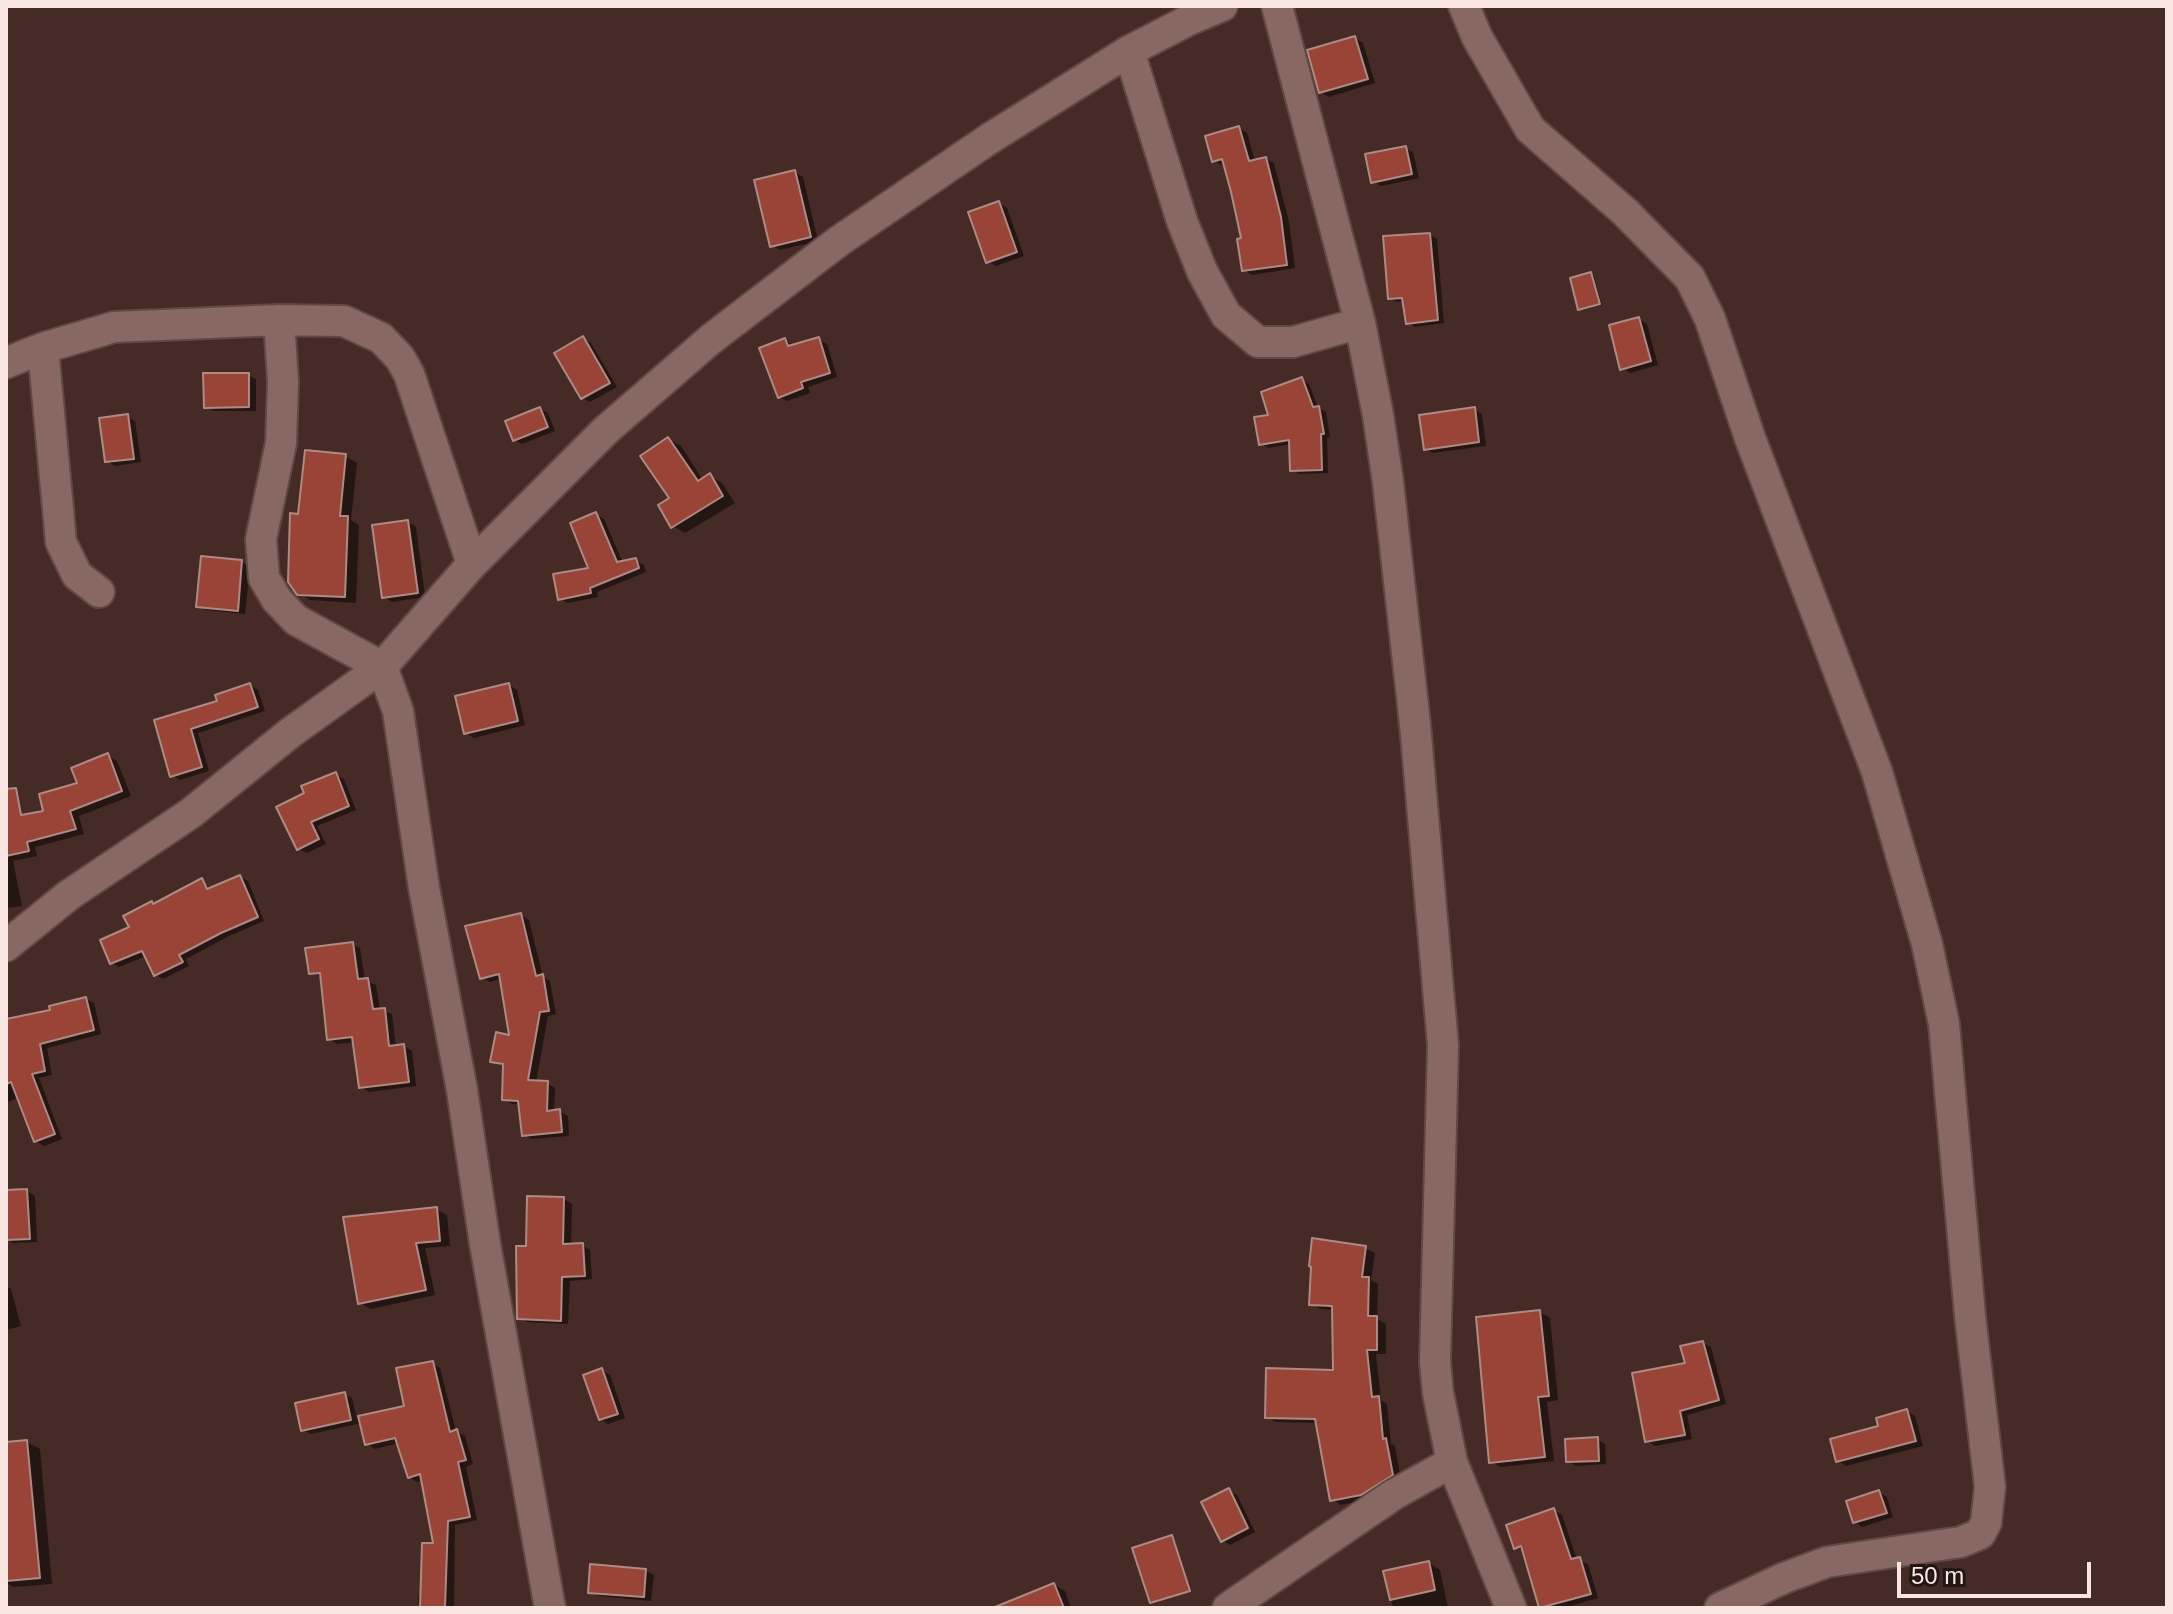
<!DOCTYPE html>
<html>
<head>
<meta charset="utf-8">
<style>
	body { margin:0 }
	#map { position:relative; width:2173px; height:1614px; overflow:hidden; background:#452a25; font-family:Helvetica,sans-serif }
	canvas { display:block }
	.frame { position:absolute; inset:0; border:8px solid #f9e6e3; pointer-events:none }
	.scale { position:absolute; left:1897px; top:1562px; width:194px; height:36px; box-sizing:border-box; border:4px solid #f9e6e3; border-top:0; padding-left:10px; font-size:24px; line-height:28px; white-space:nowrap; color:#f9e6e3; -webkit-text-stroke:6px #221614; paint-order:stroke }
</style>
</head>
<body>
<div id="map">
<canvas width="2173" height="1614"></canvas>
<div class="frame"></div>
<div class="scale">50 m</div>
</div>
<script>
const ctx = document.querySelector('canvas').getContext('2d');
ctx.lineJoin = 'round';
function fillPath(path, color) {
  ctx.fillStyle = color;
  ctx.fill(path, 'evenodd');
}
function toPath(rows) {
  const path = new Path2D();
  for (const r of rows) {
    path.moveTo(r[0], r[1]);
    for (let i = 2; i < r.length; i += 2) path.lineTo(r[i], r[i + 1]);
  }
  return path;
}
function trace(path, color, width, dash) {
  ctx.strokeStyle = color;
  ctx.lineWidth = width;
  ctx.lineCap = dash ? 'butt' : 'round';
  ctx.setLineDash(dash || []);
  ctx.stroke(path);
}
fillPath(toPath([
	[1355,38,1363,43,1375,83,1329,97,1321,92],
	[1239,128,1247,133,1255,161,1266,159,1274,163,1289,222,1295,268,1252,275,1244,270,1244,240,1226,164,1222,165,1214,161],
	[1405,148,1413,152,1419,178,1381,186,1373,181],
	[795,172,803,177,818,241,780,250,772,245],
	[999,203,1007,208,1024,256,996,266,988,261],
	[1430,235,1437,239,1444,323,1415,327,1408,322,1405,301,1397,302,1390,298],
	[1591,275,1594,276,1602,305,1583,310,1579,308],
	[1639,319,1647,324,1658,365,1630,373,1622,368],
	[583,338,591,343,617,387,590,402,582,398],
	[818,339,827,344,837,377,808,387,810,393,787,401,779,397,785,340,793,345],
	[248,375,256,379,256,411,214,411,206,406],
	[1302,380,1309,384,1318,408,1326,412,1330,437,1327,438,1328,473,1299,474,1292,469,1291,444,1268,448,1261,444,1271,416],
	[540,409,548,413,555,431,522,444,514,439],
	[1474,409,1482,414,1486,446,1433,453,1425,449],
	[127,417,135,421,141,462,115,466,107,461],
	[668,439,681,446,703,480,710,476,722,483,735,503,685,533,673,526],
	[345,456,357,463,351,520,359,525,356,603,310,600,298,593,300,516],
	[596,514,604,519,623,563,636,561,644,565,646,572,597,592,598,597,568,603,560,599,591,569],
	[408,522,416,527,425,597,392,602,384,597],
	[242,562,250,567,245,614,206,610,198,606],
	[250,685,258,690,265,711,198,733,209,771,180,780,172,775,156,721,219,702],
	[509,685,517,690,525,725,474,738,466,733],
	[108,756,117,761,131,796,79,816,84,834,35,847,37,856,13,861,22,906,6,908,6,819,46,812,79,784],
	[336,775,344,779,356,810,317,826,326,844,307,853,299,849,279,808],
	[240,877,248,881,264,921,229,936,186,959,189,966,163,979,156,975,146,956,119,967,112,963,132,928,155,905,201,880,211,889],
	[521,915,529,920,543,977,550,981,556,1014,548,1016,536,1083,547,1083,555,1088,554,1112,559,1111,568,1116,569,1136,531,1139,523,1134,520,1104,512,1104,504,1099,505,1066,493,1061,511,1037,501,979,490,982,482,977],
	[352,944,360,948,365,981,376,985,380,1010,392,1014,396,1047,404,1046,412,1051,416,1086,369,1092,361,1087,355,1042,337,1044,329,1039,323,977,311,973],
	[86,999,94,1003,101,1034,47,1048,52,1075,39,1078,62,1139,44,1146,36,1141,19,1097,6,1103,6,1021,53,1011],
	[27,1191,35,1196,37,1242,13,1243,6,1239,6,1192],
	[564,1199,572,1204,571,1246,582,1245,590,1250,592,1279,570,1281,568,1324,527,1322,519,1318,528,1248],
	[436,1209,447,1215,450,1246,425,1248,435,1295,371,1309,360,1303],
	[1365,1248,1375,1253,1371,1280,1378,1284,1377,1319,1386,1324,1386,1354,1376,1354,1381,1400,1387,1404,1391,1444,1395,1446,1401,1480,1371,1499,1341,1505,1332,1499,1318,1423,1276,1422,1267,1417,1335,1372,1334,1310,1320,1309,1311,1304],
	[6,1286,11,1289,21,1326,6,1330],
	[1540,1312,1550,1318,1558,1400,1547,1402,1554,1461,1501,1467,1491,1462],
	[1703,1343,1711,1347,1726,1404,1687,1415,1692,1439,1655,1446,1647,1441,1687,1364],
	[432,1363,440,1368,456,1431,465,1436,473,1464,466,1467,477,1520,455,1525,454,1608,419,1608,418,1596,422,1595,436,1545,423,1480,417,1482,409,1477,399,1443,375,1449,367,1444,362,1423,311,1434,303,1430,344,1394,352,1398,357,1419,406,1407],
	[602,1370,610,1375,625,1418,608,1424,600,1419],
	[1907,1411,1915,1416,1923,1446,1846,1466,1838,1461,1880,1428],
	[1597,1439,1605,1444,1606,1464,1576,1466,1568,1461],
	[27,1442,40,1449,52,1584,14,1587,6,1583,6,1444],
	[1229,1491,1237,1495,1255,1532,1230,1545,1222,1540],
	[1879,1492,1887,1497,1893,1517,1862,1527,1854,1522],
	[1554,1510,1562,1515,1577,1560,1588,1564,1598,1598,1564,1608,1542,1608,1525,1551,1515,1547],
	[1429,1563,1440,1570,1448,1608,1393,1608,1386,1573],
	[646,1571,654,1575,651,1601,598,1596,590,1592],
	[1054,1585,1065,1591,1071,1608,1005,1608]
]), '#0007');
const building = toPath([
	[1355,36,1368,79,1319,93,1307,50,1355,36],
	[1239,126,1249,161,1266,157,1281,217,1287,265,1242,271,1237,239,1241,238,1231,192,1222,159,1212,162,1205,136,1239,126],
	[1406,146,1412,174,1371,183,1365,154,1406,146],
	[795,170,811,237,770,247,754,180,795,170],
	[999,201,1017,252,986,263,968,212,999,201],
	[1430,233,1438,320,1406,324,1402,298,1388,299,1383,236,1430,233],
	[1591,272,1600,304,1578,310,1570,278,1591,272],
	[1639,317,1651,361,1620,370,1609,325,1639,317],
	[583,336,610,383,581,399,554,353,583,336],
	[819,337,830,373,801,382,803,388,778,398,759,348,785,338,788,346,819,337],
	[203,373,249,373,249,407,204,408,203,373],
	[1302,377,1313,407,1319,406,1324,434,1321,434,1322,470,1290,471,1289,440,1259,445,1254,417,1268,415,1261,392,1302,377],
	[540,407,548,427,513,441,505,421,540,407],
	[1475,407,1479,442,1424,450,1419,415,1475,407],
	[128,414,134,459,105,462,99,418,128,414],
	[668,437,698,481,710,473,723,496,671,528,658,505,669,498,640,456,668,437],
	[305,450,346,454,340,516,348,516,345,597,297,595,288,582,290,513,298,514,305,450],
	[596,512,617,562,636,558,639,568,590,588,591,593,558,600,553,574,588,568,570,523,596,512],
	[408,520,418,593,382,598,372,525,408,520],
	[201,556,242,560,238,611,196,607,201,556],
	[250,683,258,707,191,729,202,767,170,777,154,720,217,701,215,695,250,683],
	[509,683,518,721,464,734,455,696,509,683],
	[108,753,122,791,70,811,76,829,27,842,29,851,6,856,6,789,16,788,21,815,43,811,39,794,77,783,71,768,108,753],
	[336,772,349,806,311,822,319,839,297,850,276,807,304,793,301,786,336,772],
	[240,875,258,917,221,933,179,955,183,962,154,976,142,951,110,964,100,940,129,927,123,916,152,901,153,904,202,878,207,889,240,875],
	[521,913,536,976,543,974,549,1011,540,1012,528,1080,548,1081,547,1111,560,1109,562,1132,522,1136,518,1101,502,1100,503,1064,490,1062,496,1032,509,1035,499,974,480,979,465,926,521,913],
	[353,942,358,979,368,978,373,1009,385,1008,389,1046,404,1044,409,1082,359,1088,352,1037,327,1040,320,973,309,974,305,948,353,942],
	[86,997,94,1030,40,1044,45,1071,32,1074,55,1134,34,1142,11,1082,6,1084,6,1019,50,1010,49,1006,86,997],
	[27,1189,30,1239,6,1240,6,1190,27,1189],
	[527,1196,564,1197,563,1244,583,1243,585,1276,562,1277,561,1321,517,1319,516,1246,526,1246,527,1196],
	[437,1207,440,1241,416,1243,426,1290,358,1304,343,1217,437,1207],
	[1312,1238,1366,1246,1362,1277,1369,1277,1368,1316,1377,1316,1377,1350,1367,1350,1372,1397,1379,1396,1383,1439,1386,1438,1393,1475,1361,1495,1330,1501,1315,1419,1265,1418,1266,1368,1333,1370,1332,1306,1309,1305,1311,1267,1309,1266,1312,1238],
	[1540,1310,1549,1396,1538,1397,1545,1457,1489,1463,1476,1317,1540,1310],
	[1703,1341,1719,1400,1680,1411,1685,1435,1645,1442,1632,1373,1685,1363,1680,1346,1703,1341],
	[433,1361,450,1432,457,1429,466,1460,458,1462,470,1517,448,1521,445,1608,420,1608,422,1543,433,1543,420,1474,408,1478,395,1438,365,1445,358,1416,404,1406,396,1368,433,1361],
	[602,1368,618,1414,599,1420,583,1375,602,1368],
	[345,1392,351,1420,301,1431,295,1403,345,1392],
	[1907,1409,1916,1441,1836,1462,1830,1439,1878,1426,1876,1418,1907,1409],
	[1598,1437,1599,1461,1566,1462,1565,1439,1598,1437],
	[27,1440,40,1578,6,1581,6,1442,27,1440],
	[1229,1488,1248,1528,1221,1542,1201,1502,1229,1488],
	[1879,1490,1887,1513,1853,1523,1846,1501,1879,1490],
	[1554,1508,1571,1559,1580,1557,1591,1594,1539,1608,1521,1546,1514,1549,1506,1525,1554,1508],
	[1172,1535,1190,1591,1150,1603,1132,1548,1172,1535],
	[1429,1561,1435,1590,1390,1600,1383,1571,1429,1561],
	[590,1564,646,1569,644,1597,588,1593,590,1564],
	[1054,1583,1064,1608,995,1608,995,1607,1054,1583]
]);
fillPath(building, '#9a4337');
trace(building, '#ac8b85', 2);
const street = toPath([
	[1277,6,1360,323,1378,415,1388,482,1415,724,1443,1045,1435,1362,1438,1393,1452,1462,1511,1608],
	[1464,6,1477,37,1530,129,1625,212,1690,278,1710,319,1750,438,1877,772,1927,944,1944,1024,1970,1316,1990,1487,1986,1523,1980,1534,1961,1542,1827,1562,1784,1578,1720,1608],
	[1129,51,1182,221,1202,271,1226,315,1258,342,1293,342,1360,323],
	[279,320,283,382,281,443,261,539,264,578,277,600,296,620,382,667,398,711,424,888,462,1090,485,1244,550,1608],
	[43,348,61,542,77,575,99,592],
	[6,363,43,348,114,327,279,320,344,321,381,338,400,358,409,374,472,564],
	[6,946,69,895,191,813,290,733,382,667,472,564,606,430,711,339,839,241,989,139,1129,51,1191,19,1222,6],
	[1228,1608,1393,1495,1452,1462]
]);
trace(street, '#604945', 34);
trace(street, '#886863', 30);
</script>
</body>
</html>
